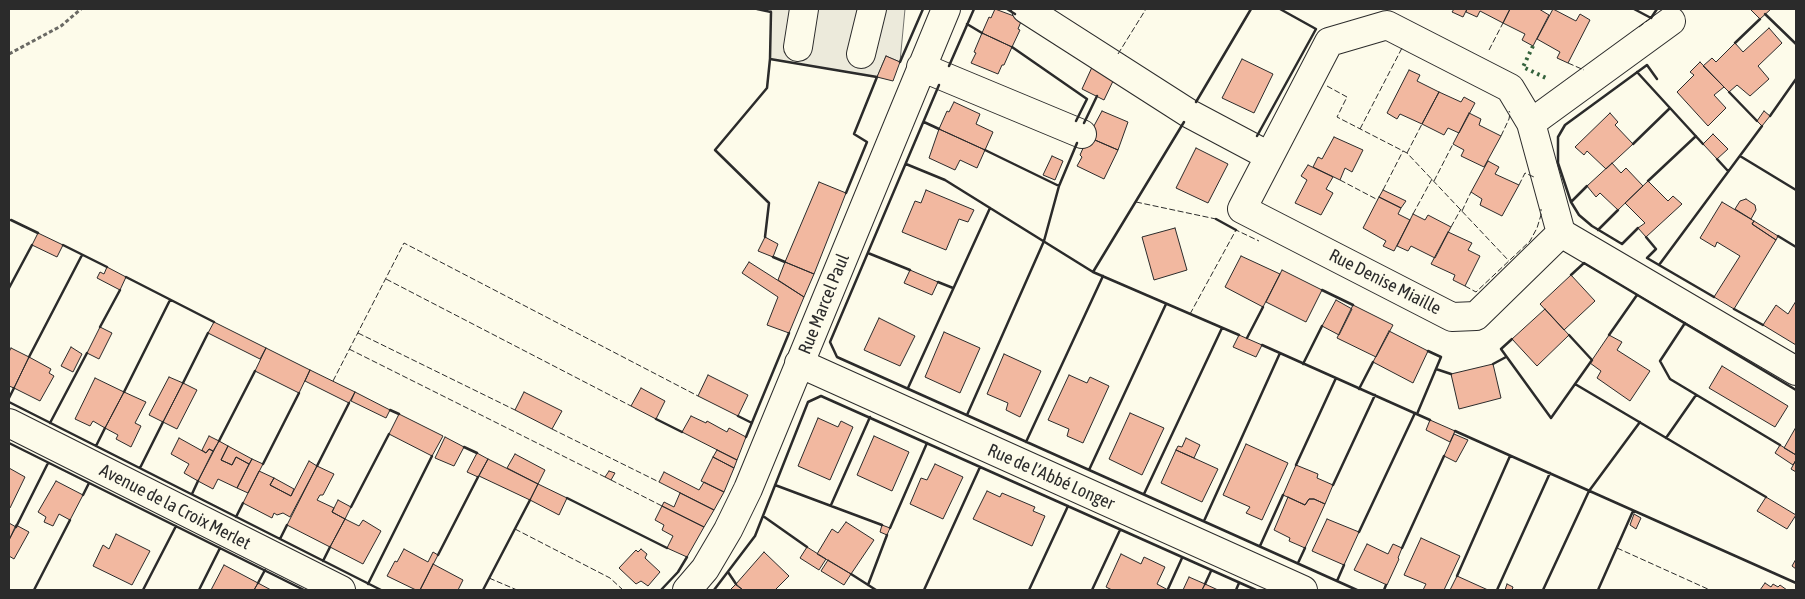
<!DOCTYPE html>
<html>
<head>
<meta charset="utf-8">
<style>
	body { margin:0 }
	#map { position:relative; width:1805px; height:599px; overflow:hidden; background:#fdfbea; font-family:"Asap Condensed",sans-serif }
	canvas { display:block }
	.frame { position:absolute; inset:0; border:10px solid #2b2b2b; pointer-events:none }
</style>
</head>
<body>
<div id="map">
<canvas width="1805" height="599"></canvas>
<div class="frame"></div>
</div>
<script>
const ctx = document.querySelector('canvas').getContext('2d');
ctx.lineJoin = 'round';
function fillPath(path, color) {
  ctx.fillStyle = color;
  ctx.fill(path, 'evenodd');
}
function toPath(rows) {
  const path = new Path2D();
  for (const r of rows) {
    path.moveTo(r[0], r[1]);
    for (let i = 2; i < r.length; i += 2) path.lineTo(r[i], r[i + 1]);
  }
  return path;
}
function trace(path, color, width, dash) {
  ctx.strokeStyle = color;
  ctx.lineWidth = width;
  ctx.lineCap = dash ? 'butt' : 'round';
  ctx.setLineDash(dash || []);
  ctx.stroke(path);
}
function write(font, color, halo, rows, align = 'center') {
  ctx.font = font + ' "Asap Condensed",sans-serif';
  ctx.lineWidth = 4;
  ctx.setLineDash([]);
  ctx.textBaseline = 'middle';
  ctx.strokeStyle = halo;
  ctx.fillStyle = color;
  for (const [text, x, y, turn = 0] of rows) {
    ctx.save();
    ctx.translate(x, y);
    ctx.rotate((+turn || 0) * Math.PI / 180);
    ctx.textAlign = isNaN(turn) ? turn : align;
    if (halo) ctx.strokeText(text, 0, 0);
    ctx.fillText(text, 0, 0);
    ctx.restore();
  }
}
const parking = toPath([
	[771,9,905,9,900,62,886,56,877,77,770,59,771,9]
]);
fillPath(parking, '#eceadb');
trace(parking, '#74746e', 1);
const building = toPath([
	[995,9,1022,19,1018,29,1020,30,1012,47,982,33,989,17,991,18,995,9],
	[1454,9,1467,9,1463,17,1452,12,1454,9],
	[1467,9,1510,9,1503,23,1480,11,1477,17,1466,12,1467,9],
	[1510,9,1539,9,1549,15,1533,46,1522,40,1525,34,1503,23,1510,9],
	[1553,9,1576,21,1580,14,1590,20,1568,63,1557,58,1560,52,1537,39,1553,9],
	[1750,9,1771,9,1760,19,1750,9],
	[1769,28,1782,43,1758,66,1769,79,1750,96,1737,85,1729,92,1703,66,1712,58,1716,62,1735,43,1743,52,1769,28],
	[982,33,1012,47,1004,65,1002,65,998,74,971,63,976,53,974,52,982,33],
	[886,56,900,62,893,81,877,77,886,56],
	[1242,59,1273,74,1254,113,1222,98,1242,59],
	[1700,62,1724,87,1714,95,1726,108,1708,126,1677,92,1694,75,1690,72,1700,62],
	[1093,65,1114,79,1104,100,1082,89,1093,65],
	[1409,70,1420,75,1417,81,1439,92,1422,124,1400,114,1397,119,1387,113,1409,70],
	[1439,92,1461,102,1464,97,1475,103,1459,133,1448,128,1444,135,1422,124,1439,92],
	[954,102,980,114,976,124,993,132,985,150,939,129,947,111,949,112,954,102],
	[1102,111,1128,122,1118,150,1088,137,1102,111],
	[1764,111,1770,116,1762,126,1757,121,1764,111],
	[1469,113,1481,119,1479,125,1501,136,1484,167,1461,156,1464,150,1453,144,1469,113],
	[1610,113,1618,122,1615,125,1633,144,1606,169,1587,151,1584,155,1575,147,1610,113],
	[939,129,985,150,977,168,960,160,955,170,929,158,939,129],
	[1713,134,1728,149,1717,159,1703,144,1713,134],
	[1088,137,1118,150,1104,179,1077,166,1082,157,1080,155,1088,137],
	[1334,137,1363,150,1352,172,1345,168,1340,180,1313,167,1318,157,1322,159,1334,137],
	[1196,148,1228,164,1208,203,1176,188,1196,148],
	[1052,156,1063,161,1055,180,1043,175,1052,156],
	[1488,161,1499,167,1495,174,1519,185,1502,216,1480,205,1482,199,1471,192,1488,161],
	[1612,163,1621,173,1626,168,1643,186,1618,210,1600,193,1596,197,1587,186,1612,163],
	[1308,165,1333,177,1326,189,1333,193,1321,215,1295,203,1307,180,1301,176,1308,165],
	[1648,181,1668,201,1673,196,1682,204,1646,237,1638,228,1645,223,1625,203,1648,181],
	[819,182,846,193,814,274,785,262,819,182],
	[926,190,974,210,968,222,959,219,946,250,902,232,915,201,921,203,926,190],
	[1383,190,1406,201,1401,208,1379,197,1383,190],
	[1379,197,1401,208,1398,214,1410,220,1394,251,1383,246,1386,241,1363,228,1379,197],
	[1746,199,1755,205,1756,210,1751,219,1735,209,1740,201,1746,199],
	[1722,202,1754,221,1752,224,1776,240,1734,309,1714,297,1740,256,1717,242,1715,247,1700,238,1722,202],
	[1413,214,1425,220,1428,215,1451,227,1435,258,1411,246,1408,251,1397,246,1413,214],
	[1754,221,1778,236,1776,240,1752,224,1754,221],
	[1175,228,1187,270,1154,280,1142,237,1175,228],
	[1448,232,1472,243,1468,250,1480,256,1465,286,1453,280,1455,275,1431,264,1448,232],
	[38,233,63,245,57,257,32,245,38,233],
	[765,237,778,244,773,257,758,251,765,237],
	[1241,256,1280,274,1263,307,1225,287,1241,256],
	[749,262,804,297,789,333,767,325,778,297,742,273,749,262],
	[785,262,814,274,804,297,778,280,785,262],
	[107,267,126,277,120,290,97,278,100,272,104,274,107,267],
	[910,270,938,282,932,295,904,283,910,270],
	[1282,270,1322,290,1306,322,1266,302,1282,270],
	[1571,275,1595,301,1564,330,1540,304,1571,275],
	[1336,300,1352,309,1339,335,1322,326,1336,300],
	[1796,301,1796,345,1763,325,1776,305,1788,314,1796,301],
	[1353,305,1393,325,1376,357,1337,338,1353,305],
	[1545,309,1569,335,1537,366,1512,339,1545,309],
	[879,318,915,336,900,366,864,350,879,318],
	[214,322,266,348,260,359,208,333,214,322],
	[100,327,112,333,99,359,87,353,100,327],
	[1389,331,1428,351,1413,383,1373,362,1389,331],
	[944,332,980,348,960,393,925,377,944,332],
	[1239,335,1262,345,1256,357,1233,347,1239,335],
	[1609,335,1622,342,1617,350,1650,371,1630,401,1597,378,1601,371,1590,363,1609,335],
	[71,347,82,354,73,372,61,366,71,347],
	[11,348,29,357,14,388,9,386,9,352,11,348],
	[266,348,310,370,299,393,255,371,266,348],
	[1004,354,1041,371,1020,417,1006,410,1008,403,987,394,1004,354],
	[29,357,51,369,49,373,54,376,40,401,14,388,29,357],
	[1493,364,1501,398,1459,409,1451,374,1493,364],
	[1722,366,1788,406,1775,427,1709,388,1722,366],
	[310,370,355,392,349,403,305,381,310,370],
	[708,375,748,395,738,416,698,396,708,375],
	[1069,375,1087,383,1090,377,1109,386,1083,443,1067,436,1069,429,1048,420,1069,375],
	[169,377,183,383,163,422,149,415,169,377],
	[95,378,124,392,105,428,93,421,90,426,75,419,95,378],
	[183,383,197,390,177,429,163,422,183,383],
	[641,388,665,401,656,419,631,406,641,388],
	[124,392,146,402,135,423,141,426,131,447,116,439,118,435,105,428,124,392],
	[355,392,390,410,386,418,351,401,355,392],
	[524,392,562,411,552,429,515,410,524,392],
	[1130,413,1164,428,1142,475,1109,459,1130,413],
	[399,414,443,436,432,456,389,434,399,414],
	[691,416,706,423,707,421,727,432,729,428,746,437,737,460,682,432,691,416],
	[818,418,838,427,841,421,853,427,830,480,798,466,818,418],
	[1430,420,1455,431,1450,442,1426,430,1430,420],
	[1796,427,1796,455,1784,448,1796,427],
	[1454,434,1468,440,1456,462,1444,456,1454,434],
	[209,436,219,441,213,451,209,449,206,453,202,450,209,436],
	[874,436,909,452,892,491,857,475,874,436],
	[445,437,464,447,454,466,435,458,445,437],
	[179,438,206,453,209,449,213,451,198,481,184,473,189,464,171,454,179,438],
	[1186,438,1200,445,1194,458,1176,450,1178,446,1182,447,1186,438],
	[219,441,228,446,221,460,232,465,236,457,249,464,237,488,218,479,213,489,198,481,219,441],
	[1246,444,1288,463,1262,520,1246,513,1250,507,1223,495,1246,444],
	[1780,445,1796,455,1796,460,1793,465,1775,453,1780,445],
	[228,446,252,459,249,464,236,457,232,465,221,460,228,446],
	[717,450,737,460,734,468,713,457,717,450],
	[1176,450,1218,469,1202,502,1161,483,1176,450],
	[477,453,488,459,478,477,467,472,477,453],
	[515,454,545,470,538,484,507,468,515,454],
	[713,457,734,468,724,492,701,481,713,457],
	[252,459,263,464,248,493,237,488,252,459],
	[488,459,538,484,530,500,479,476,488,459],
	[1796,460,1796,472,1791,469,1796,460],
	[309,461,317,466,290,517,283,513,277,515,274,513,272,518,243,503,259,471,274,478,270,485,291,496,309,461],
	[935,464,963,477,943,519,910,504,921,478,927,480,935,464],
	[1296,465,1318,474,1317,478,1333,485,1325,504,1314,499,1309,499,1305,505,1283,495,1296,465],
	[317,466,334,474,323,495,320,495,317,500,334,508,332,512,345,519,330,547,287,525,317,466],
	[9,468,25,477,10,508,9,508,9,468],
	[609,471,615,473,611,480,605,477,609,471],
	[664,472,699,490,704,482,724,492,714,510,659,482,664,472],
	[274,478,294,489,291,496,270,485,274,478],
	[56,481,83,495,70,520,59,514,53,526,44,522,46,517,38,512,56,481],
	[538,484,567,498,559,515,530,500,538,484],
	[987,491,1000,497,1002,493,1035,507,1033,511,1045,516,1032,546,973,519,987,491],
	[680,493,714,510,704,527,662,506,664,502,674,507,680,493],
	[1288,497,1305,505,1309,499,1314,499,1325,504,1305,548,1289,541,1290,538,1274,530,1288,497],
	[1766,497,1796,515,1787,529,1757,511,1766,497],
	[338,500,351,507,345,519,332,512,338,500],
	[662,506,704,527,687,557,667,548,673,536,662,530,664,525,655,520,662,506],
	[1634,514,1641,518,1636,529,1630,525,1634,514],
	[345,519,359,526,363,520,381,531,363,564,330,547,345,519],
	[1327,519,1359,532,1344,565,1312,551,1327,519],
	[846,522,874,540,851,574,817,554,832,529,838,533,846,522],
	[9,523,16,527,9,540,9,523],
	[16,525,29,532,14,559,9,556,9,540,16,525],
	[882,525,890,528,887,535,880,532,882,525],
	[116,534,150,551,132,585,93,566,103,545,109,549,116,534],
	[1421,538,1460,556,1444,590,1423,590,1426,584,1404,575,1421,538],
	[1367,544,1388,554,1393,544,1402,548,1398,558,1399,559,1387,585,1354,570,1367,544],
	[807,547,826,559,819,570,800,558,807,547],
	[404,549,428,562,433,552,438,555,420,590,416,590,387,576,395,561,397,562,404,549],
	[641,549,647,554,645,558,660,572,648,586,641,581,636,584,619,568,636,550,638,552,641,549],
	[764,552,789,576,775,590,743,590,736,584,764,552],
	[1121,554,1141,564,1144,557,1165,567,1157,584,1168,590,1112,590,1106,587,1121,554],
	[1796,559,1796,569,1792,566,1796,559],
	[828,560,851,574,844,585,821,571,828,560],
	[433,564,463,580,458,590,420,590,433,564],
	[224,565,258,583,254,590,211,590,224,565],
	[1457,576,1488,590,1450,590,1457,576],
	[1189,577,1205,584,1202,590,1183,590,1189,577],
	[258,583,271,590,254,590,258,583],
	[1765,583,1771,587,1773,584,1778,587,1780,585,1787,590,1760,590,1765,583],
	[736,584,736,585,743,590,730,590,736,584],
	[1205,584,1218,590,1202,590,1205,584],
	[1507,584,1513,587,1512,590,1505,590,1507,584]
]);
fillPath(building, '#f2b8a0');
trace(building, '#2b2b2b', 1);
const minor = toPath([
	[1026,9,1190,114,1269,156],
	[798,47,804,9],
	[861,54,872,9],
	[921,67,1082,134],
	[1531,123,1671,21],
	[1561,233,1476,316,1452,317,1242,209,1329,42,1387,25,1510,88,1531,123,1561,233,1796,371],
	[799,363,1303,590],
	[9,423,341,590],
	[687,590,705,569,728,530,748,489,946,9]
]);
trace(minor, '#2b2b2b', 30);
trace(toPath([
	[9,54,61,26,81,9]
]), '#6a6964', 3, [4, 2.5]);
trace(minor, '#fdfbea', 28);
trace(toPath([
	[1533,46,1523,67,1546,78]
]), '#34623c', 4, [2.5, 4]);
trace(toPath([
	[1639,27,1651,18],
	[1489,50,1503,23],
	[1118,54,1146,9],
	[1568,63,1584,70],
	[1327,86,1347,97,1337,117,1407,153,1509,261],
	[1360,129,1402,48],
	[1501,136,1509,119,1510,113,1509,111],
	[1407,153,1422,124],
	[1340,180,1378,200],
	[1434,181,1453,144],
	[1519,185,1525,173,1534,177],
	[1383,190,1403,151],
	[1136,202,1216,219],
	[1462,211,1471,192],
	[1413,214,1432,179],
	[1451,227,1461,209],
	[386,279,631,406],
	[1465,286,1476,292,1530,241,1537,228,1541,215,1541,209],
	[1190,314,1236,230,1259,241],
	[358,333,515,410],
	[349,349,605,477],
	[333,381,404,243,698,396],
	[552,429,659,482],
	[611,480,662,506],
	[515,529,610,578,623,590],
	[1617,548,1710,590],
	[489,578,517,590]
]), '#2b2b2b', 1, [6, 2.5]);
trace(toPath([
	[757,9,771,12,770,59,877,77,854,134,867,142,846,193],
	[1007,9,1015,14],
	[1634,9,1651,18,1657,9],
	[1765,14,1796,44],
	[967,24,982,33],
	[1735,43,1760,19],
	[1012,47,1087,99,1076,121],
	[900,62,923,9],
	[949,66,974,9],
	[1637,72,1703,144],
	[939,85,830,342,837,357,1357,590],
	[1729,92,1757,121],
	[1196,102,1251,9],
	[1770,116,1796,79],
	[924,122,939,129],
	[1084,123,1097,96],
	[1257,136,1316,29,1280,9],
	[1633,144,1670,108],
	[985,150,1059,186],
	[1740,156,1796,190],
	[1717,159,1728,171],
	[906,164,945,180,1093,272,1239,335],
	[1648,181,1696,136],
	[1571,202,1587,186],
	[1216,219,1236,230],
	[11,220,38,233],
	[1638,228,1622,244,1592,226,1579,215,1571,202,1558,163,1558,137,1565,125,1647,65,1657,79],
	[1598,230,1618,210],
	[1778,236,1796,247],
	[765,237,769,203,715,150,767,88,770,59],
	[1646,237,1656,249,1647,258,1714,297],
	[63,245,107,267],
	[868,253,910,270],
	[773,257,785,262],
	[1659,265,1762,126],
	[1093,272,1184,122],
	[1571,275,1584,263,1796,390],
	[126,277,214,322],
	[938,282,953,288],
	[9,288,32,245],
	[1322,290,1353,305],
	[1734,309,1763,325],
	[1685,323,1660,361,1670,379,1780,445],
	[100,327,120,290],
	[1609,335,1637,295],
	[1247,338,1263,307],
	[1512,339,1501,349,1551,418,1592,360,1569,335],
	[1262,345,1430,420],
	[29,357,82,255],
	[1303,364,1322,326],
	[1493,364,1506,357],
	[1436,369,1451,374],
	[183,383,208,333],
	[1575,384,1766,497],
	[908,388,990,208],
	[1359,389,1373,362],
	[124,392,170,300],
	[9,398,14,388],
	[9,402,381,590],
	[390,410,399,414],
	[1417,414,1441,357,1428,351],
	[967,415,1044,241,1059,186,1077,143],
	[738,416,752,423],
	[656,419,682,432],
	[50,423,87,353],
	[1455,431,1796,583],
	[746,437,789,333],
	[1666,438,1696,395],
	[219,441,255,371],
	[1026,442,1103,276],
	[9,443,304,590],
	[96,446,105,428],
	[464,447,477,453],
	[263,464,299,393],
	[1296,465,1336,378],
	[317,466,349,403],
	[140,468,163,422],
	[1089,470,1166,304],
	[775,485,882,525],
	[1333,485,1375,395],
	[192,494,198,481],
	[1144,494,1222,328],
	[83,495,89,483],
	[567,498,667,548],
	[831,505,870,417],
	[351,507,389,434],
	[763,516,807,547],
	[236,517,243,503],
	[1204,521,1280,353],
	[16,527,48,463],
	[890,528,927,443],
	[1359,532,1415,413],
	[280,539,287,525],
	[1260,546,1283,495],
	[1402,548,1444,456],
	[438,555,478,477],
	[323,561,330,547],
	[1298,563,1305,548],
	[728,572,736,584],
	[851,574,876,590],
	[1457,576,1510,456],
	[1337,581,1344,565],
	[258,583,265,570],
	[368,584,432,456],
	[1205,584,1211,571],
	[868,585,887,535],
	[1168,589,1182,558],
	[34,590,70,520],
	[143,590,176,526],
	[199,590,220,548],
	[483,590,530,500],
	[661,590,678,572,687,557],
	[714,590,755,536,808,402,821,396,1256,590],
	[924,590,980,467],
	[1029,590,1068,506],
	[1092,590,1120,530],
	[1236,590,1239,583],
	[1384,590,1386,585],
	[1497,590,1550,473],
	[1543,590,1589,491,1640,422],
	[1598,590,1633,511]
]), '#2b2b2b', 2.5);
write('18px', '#2b2b2b', '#fdfbea', [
	["Rue Denise Miaille",1385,282,27],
	["Rue Marcel Paul",824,304,-68],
	["Rue de l’Abbé Longer",1051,477,24],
	["Avenue de la Croix Merlet",175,507,27]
]);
</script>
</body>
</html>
